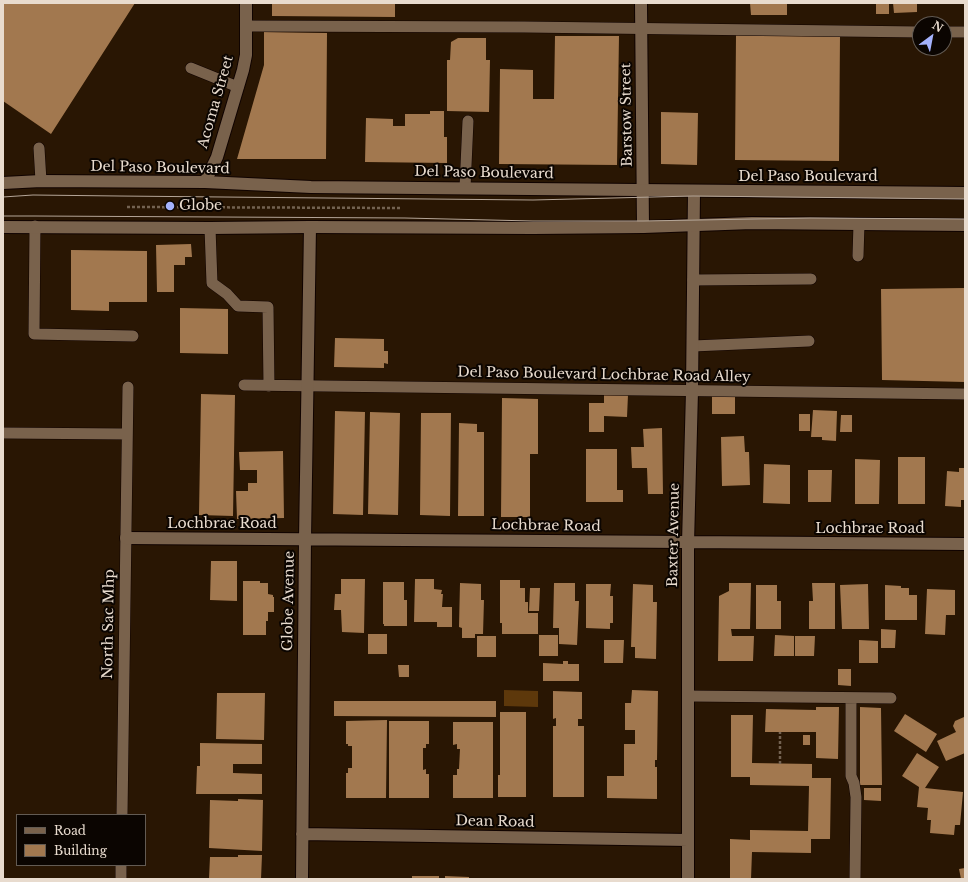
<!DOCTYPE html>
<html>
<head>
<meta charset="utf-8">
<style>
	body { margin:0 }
	#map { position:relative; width:968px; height:882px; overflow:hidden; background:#291603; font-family:"Libre Baskerville",serif }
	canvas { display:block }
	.frame { position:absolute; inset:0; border:4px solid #e8dbce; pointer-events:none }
	.legend { position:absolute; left:16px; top:814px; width:130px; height:52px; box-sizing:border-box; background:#0b0501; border:1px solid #635b53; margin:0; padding:5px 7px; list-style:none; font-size:12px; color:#e8dbce }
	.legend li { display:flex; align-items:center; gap:8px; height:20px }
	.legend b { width:20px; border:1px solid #635b53 }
	.north { position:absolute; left:912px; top:16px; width:40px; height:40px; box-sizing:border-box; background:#0b0501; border:1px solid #635b53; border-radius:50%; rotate:32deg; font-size:11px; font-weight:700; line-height:16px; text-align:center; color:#e8dbce }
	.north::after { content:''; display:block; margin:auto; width:14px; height:18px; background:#a4b2fc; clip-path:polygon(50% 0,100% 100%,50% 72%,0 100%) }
</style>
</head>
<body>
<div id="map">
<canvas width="968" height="882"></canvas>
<div class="frame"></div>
<ul class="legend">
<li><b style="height:5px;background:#79624c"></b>Road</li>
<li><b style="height:11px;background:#a2784f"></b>Building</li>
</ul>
<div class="north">N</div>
</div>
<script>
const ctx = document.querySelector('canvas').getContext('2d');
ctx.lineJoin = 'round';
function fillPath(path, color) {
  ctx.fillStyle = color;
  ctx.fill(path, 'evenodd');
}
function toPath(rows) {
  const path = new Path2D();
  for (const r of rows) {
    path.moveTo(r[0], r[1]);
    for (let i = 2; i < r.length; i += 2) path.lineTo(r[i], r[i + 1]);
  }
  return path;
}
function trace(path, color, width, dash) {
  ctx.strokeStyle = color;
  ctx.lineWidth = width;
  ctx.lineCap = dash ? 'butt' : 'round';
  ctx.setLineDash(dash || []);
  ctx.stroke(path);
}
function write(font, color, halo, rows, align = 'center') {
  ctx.font = font + ' "Libre Baskerville",serif';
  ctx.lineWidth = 4;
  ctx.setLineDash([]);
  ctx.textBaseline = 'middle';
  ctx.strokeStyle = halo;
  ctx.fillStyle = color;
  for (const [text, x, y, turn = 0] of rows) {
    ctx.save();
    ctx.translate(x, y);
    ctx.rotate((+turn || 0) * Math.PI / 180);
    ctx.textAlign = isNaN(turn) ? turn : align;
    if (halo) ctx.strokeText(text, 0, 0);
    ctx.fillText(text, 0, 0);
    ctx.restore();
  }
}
fillPath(toPath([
	[504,690,538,691,538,707,504,706]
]), '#5d380b');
fillPath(toPath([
	[3,3,135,3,51,134,3,101],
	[272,3,395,3,395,17,272,16],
	[750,3,787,3,787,15,751,15],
	[876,3,889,3,889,14,876,14],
	[893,3,917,3,917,12,894,13],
	[264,32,327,33,326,159,237,159,264,65],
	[736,35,840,36,839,161,735,160],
	[555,36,619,36,617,165,499,164,500,69,533,70,533,99,554,99],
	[458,38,486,38,486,60,490,60,489,112,447,111,447,60,450,60,451,42],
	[430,111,444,111,444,137,447,137,447,163,365,162,366,118,393,119,393,126,405,126,405,114,430,114],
	[661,112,698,113,697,165,661,164],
	[191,244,192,257,185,257,185,265,174,265,174,292,157,292,156,245],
	[71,250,147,251,147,302,109,302,109,311,71,310],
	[965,288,965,382,882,380,881,289],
	[180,308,228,309,228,354,180,353],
	[335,338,384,339,384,351,388,351,388,364,384,363,384,368,334,367],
	[201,394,235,395,233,516,199,515],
	[604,394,628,395,627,417,604,416,604,432,589,432,589,403,604,403],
	[712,396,735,396,735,414,712,414],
	[502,398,538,399,538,454,530,454,530,517,501,517],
	[813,410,837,411,836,441,822,440,822,437,811,437],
	[335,411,365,412,363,515,333,514],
	[370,412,400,413,398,515,368,514],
	[421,413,451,413,450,516,420,515],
	[799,414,810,414,810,431,799,431],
	[841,415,852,415,852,432,840,432],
	[459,423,477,424,477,432,484,432,484,516,458,516],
	[662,428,663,494,648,494,647,468,632,468,631,447,644,447,643,429],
	[744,436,745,452,749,452,750,485,722,486,721,437],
	[586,449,617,449,617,490,623,490,623,502,586,502],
	[283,451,284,518,237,519,236,491,248,491,248,483,257,483,257,470,240,470,239,452],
	[898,457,925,457,925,504,898,504],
	[855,459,880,460,879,504,855,504],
	[764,464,790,465,790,504,763,503],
	[959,468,965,468,965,500,961,500,961,507,945,506,947,471,959,472],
	[808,470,832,470,831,502,808,502],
	[211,561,237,561,237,601,210,600],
	[341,579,365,579,364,633,342,632,341,610,334,610,335,594,341,594],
	[415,579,434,579,434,589,442,590,441,594,443,594,442,607,452,607,452,627,437,627,437,622,414,622],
	[500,580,520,580,520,588,525,588,525,602,528,602,528,613,538,613,538,634,502,634,502,623,500,623],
	[243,581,260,581,260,583,268,583,268,594,273,595,273,597,274,597,274,612,268,612,268,621,266,621,266,635,243,635],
	[383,582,404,582,404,600,407,600,407,626,384,626,384,624,383,624],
	[460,583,481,584,481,600,484,600,483,634,475,634,475,638,462,638,462,628,459,627],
	[554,583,575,583,575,601,579,601,577,645,559,644,559,628,553,628],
	[729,583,751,583,750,629,731,629,732,636,754,636,753,661,718,661,719,596,729,591],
	[812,583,835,583,835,629,809,629,809,601,813,601],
	[586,584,611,584,610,596,613,596,613,623,610,623,610,629,586,628],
	[633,584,653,585,653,602,657,602,656,659,635,658,635,647,631,647],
	[868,584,869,629,842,629,840,585],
	[756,585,777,585,777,601,781,601,781,629,756,629],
	[885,585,901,586,901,588,909,588,909,595,917,595,917,620,885,620],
	[530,588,540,588,539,611,529,611],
	[927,589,955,590,955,615,946,615,945,635,925,634],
	[881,629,896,630,895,648,881,648],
	[368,634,387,634,387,654,368,654],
	[539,635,558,635,558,656,539,656],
	[775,635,794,636,794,656,774,656],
	[477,636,496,636,496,657,477,657],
	[795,636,815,636,814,656,795,656],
	[604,640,624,640,623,663,604,663],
	[859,640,878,641,878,663,859,663],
	[563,661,568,661,568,664,579,664,579,681,543,681,543,663,563,664],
	[398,665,409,665,409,677,399,677],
	[838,669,851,669,851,686,838,685],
	[632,690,658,691,657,760,655,760,655,767,657,767,657,799,607,798,607,776,624,776,624,744,635,744,635,730,625,730,625,703,631,703],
	[553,691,582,692,582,719,578,719,578,726,584,726,584,797,553,797,553,726,556,726,556,718,553,719],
	[217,693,265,693,264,740,216,739],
	[334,701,496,701,496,717,334,716],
	[816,707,839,707,838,759,816,758,816,732,765,732,766,709,816,710],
	[860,707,881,708,882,785,860,785],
	[500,712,526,712,526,797,498,797,498,775,500,775],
	[905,714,937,734,926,752,894,731],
	[731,715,753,715,752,763,812,764,812,778,831,778,830,839,811,839,811,853,752,852,751,879,730,879,730,839,750,840,750,830,808,831,809,786,750,785,750,777,731,777],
	[964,717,965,753,946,761,937,741,956,732,953,726,955,721],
	[387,720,386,798,346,798,346,773,348,773,348,768,352,768,352,746,348,746,348,744,346,744,346,721],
	[389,721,429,721,429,744,426,744,426,748,423,748,423,770,426,769,426,774,429,774,429,798,389,798],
	[453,722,493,722,493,798,453,798,453,775,457,775,457,769,459,769,460,749,457,749,457,744,453,745],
	[803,735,810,735,810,745,803,745],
	[200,743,262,744,262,764,233,764,233,773,262,774,262,794,196,794,197,766,200,766],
	[917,753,939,767,925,788,963,792,960,825,955,825,954,835,930,833,931,820,927,820,928,808,917,807,919,787,902,776],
	[864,788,881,788,881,801,864,800],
	[238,799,263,800,262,851,209,848,210,800,238,801],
	[238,855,262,855,261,879,209,879,210,857,238,857],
	[965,868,965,879,961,879,959,869],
	[412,876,439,876,439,879,412,879],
	[445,876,469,877,469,879,445,879]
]), '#a2784f');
const lane = toPath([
	[246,26,524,27,920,32],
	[944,32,965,32],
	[191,68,238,87],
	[39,148,41,181],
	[465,188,468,121],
	[35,226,34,334,133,336],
	[210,228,212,283,227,294,238,306,268,307,269,386],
	[858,256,859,224],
	[693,280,811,279],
	[693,346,809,341],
	[244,385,965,394],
	[3,433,127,434],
	[688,696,891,698],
	[851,698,851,776,854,783,856,797,855,879],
	[122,815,128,387],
	[121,879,121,865]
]);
const street = toPath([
	[641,3,643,227],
	[205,182,217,157,243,70,246,55,246,3],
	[126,538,965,544],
	[302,834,688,840],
	[302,879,305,539,310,227],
	[688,879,688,543,692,391,694,191]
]);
const secondary = toPath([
	[3,183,41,181,205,182,311,187,965,193],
	[3,227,210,228,310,227,533,228,643,227,752,223,965,225]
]);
trace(lane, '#100300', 12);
trace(street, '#100300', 14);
trace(secondary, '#100300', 14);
trace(toPath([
	[127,207,401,208],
	[780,764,780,732]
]), '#736251', 2.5, [3, 2]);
trace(lane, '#79624c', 11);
trace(street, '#79624c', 12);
trace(secondary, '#79624c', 12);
trace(toPath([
	[3,197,33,195,119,196,533,200,693,196,965,199],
	[3,216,35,216,405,218,533,221,643,221,810,218,965,219]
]), '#b5a698', 1);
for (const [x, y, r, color] of [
	[170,206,5,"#a4b2fc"]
]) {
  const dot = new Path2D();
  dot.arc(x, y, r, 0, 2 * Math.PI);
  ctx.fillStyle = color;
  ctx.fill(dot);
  trace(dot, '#0b0501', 1.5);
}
write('14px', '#e8dbce', '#0b0501', [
	["Acoma Street",216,102,-74],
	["Barstow Street",627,115,-91],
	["Del Paso Boulevard",160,168,1],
	["Del Paso Boulevard",484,173,1],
	["Del Paso Boulevard",808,177],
	["Del Paso Boulevard Lochbrae Road Alley",604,375,1],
	["Lochbrae Road",222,524],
	["Lochbrae Road",546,526,1],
	["Lochbrae Road",870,529],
	["Baxter Avenue",674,535,-89],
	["Globe Avenue",289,601,-89],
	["North Sac Mhp",109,624,-89],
	["Dean Road",495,822,1]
]);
write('14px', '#e8dbce', '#0b0501', [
	["Globe",179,206]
], 'left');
</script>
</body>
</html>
